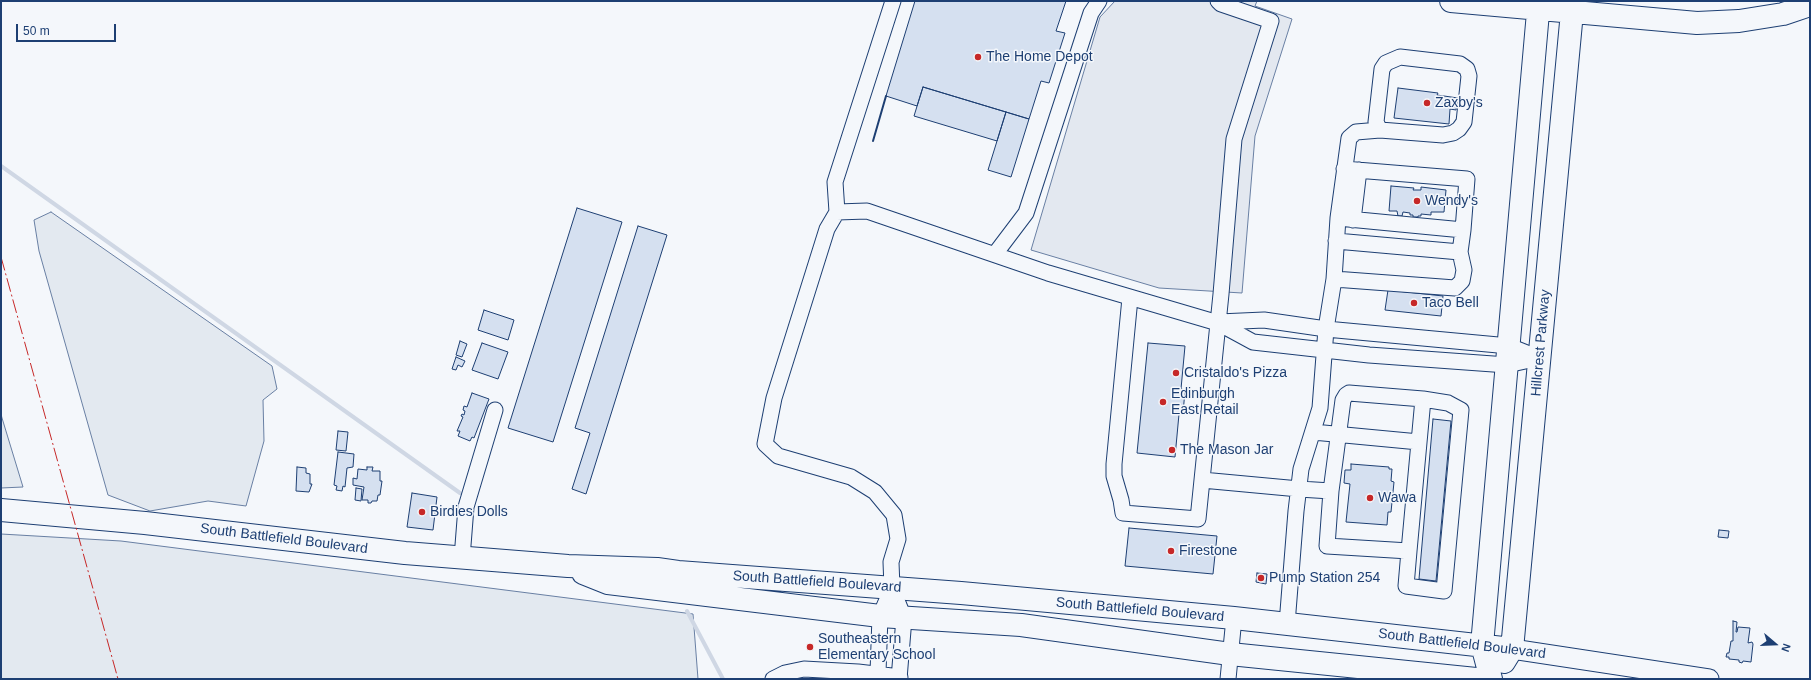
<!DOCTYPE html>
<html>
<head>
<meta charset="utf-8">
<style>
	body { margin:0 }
	#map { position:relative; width:1811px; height:680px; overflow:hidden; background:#f4f7fb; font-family:Arial,sans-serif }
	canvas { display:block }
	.frame { position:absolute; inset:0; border:2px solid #1d3f73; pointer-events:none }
	.north { position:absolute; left:1755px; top:624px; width:40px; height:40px; -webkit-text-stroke:3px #f4f7fb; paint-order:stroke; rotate:109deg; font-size:11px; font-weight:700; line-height:16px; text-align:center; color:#1d3f73 }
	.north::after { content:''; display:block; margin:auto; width:14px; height:18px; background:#1d3f73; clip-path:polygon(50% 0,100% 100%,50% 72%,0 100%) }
	.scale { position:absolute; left:16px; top:24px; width:100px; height:18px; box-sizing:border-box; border:2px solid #1d3f73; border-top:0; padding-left:5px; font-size:12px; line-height:14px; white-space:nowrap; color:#1d3f73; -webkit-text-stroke:3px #f4f7fb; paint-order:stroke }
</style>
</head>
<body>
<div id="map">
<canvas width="1811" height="680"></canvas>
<div class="frame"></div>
<div class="north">N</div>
<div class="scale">50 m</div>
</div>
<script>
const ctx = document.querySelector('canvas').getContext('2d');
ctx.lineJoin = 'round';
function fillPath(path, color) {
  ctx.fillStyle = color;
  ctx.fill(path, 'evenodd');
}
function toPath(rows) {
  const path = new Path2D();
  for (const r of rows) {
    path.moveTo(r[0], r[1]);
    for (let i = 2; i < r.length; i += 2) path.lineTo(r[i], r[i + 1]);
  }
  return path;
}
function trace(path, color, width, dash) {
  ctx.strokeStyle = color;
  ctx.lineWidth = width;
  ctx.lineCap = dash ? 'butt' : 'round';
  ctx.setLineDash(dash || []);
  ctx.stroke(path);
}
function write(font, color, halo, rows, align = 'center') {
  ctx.font = font + ' Arial,sans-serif';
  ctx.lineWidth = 3;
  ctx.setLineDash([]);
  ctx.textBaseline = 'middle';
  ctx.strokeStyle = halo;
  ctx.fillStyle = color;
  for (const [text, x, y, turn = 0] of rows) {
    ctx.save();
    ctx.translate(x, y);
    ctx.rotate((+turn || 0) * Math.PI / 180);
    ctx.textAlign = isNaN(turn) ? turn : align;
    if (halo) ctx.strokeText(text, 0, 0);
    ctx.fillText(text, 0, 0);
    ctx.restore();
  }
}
const green = toPath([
	[51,212,272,366,277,389,263,400,264,441,246,506,208,501,150,511,108,495,39,251,34,220,51,212],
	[1,414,2,418,23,487,1,488,1,414],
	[1,534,121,541,693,614,698,679,1,679,1,534]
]);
fillPath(green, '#e3e9f0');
trace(green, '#687fa3', 1);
const parking = toPath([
	[1115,1,1257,1,1255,6,1292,19,1255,136,1242,293,1159,288,1031,250,1100,17,1115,1]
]);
fillPath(parking, '#e3e8f0');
trace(parking, '#687fa3', 1);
trace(toPath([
	[1,166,460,493],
	[687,611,723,679]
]), '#cfd7e4', 4);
const building = toPath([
	[915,1,1066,1,1056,31,1065,33,1049,83,1041,81,1029,119,923,87,917,106,886,96,915,1],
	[923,87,1006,112,997,141,914,116,923,87],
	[1398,88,1438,93,1437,95,1458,98,1456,110,1450,109,1449,124,1394,118,1398,88],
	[1006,112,1029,119,1011,177,988,170,1006,112],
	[1391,186,1414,188,1413,190,1421,190,1421,187,1446,190,1444,212,1431,212,1431,215,1421,214,1421,216,1418,216,1418,217,1413,217,1413,215,1410,215,1410,213,1403,212,1402,216,1398,216,1397,211,1389,211,1391,186],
	[577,208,622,222,553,442,508,428,577,208],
	[638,226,667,235,586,494,572,489,590,433,575,428,638,226],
	[1388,290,1443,296,1441,316,1385,310,1388,290],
	[484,310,514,320,508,340,478,330,484,310],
	[460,341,467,344,462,357,456,355,460,341],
	[482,343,508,352,498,379,472,370,482,343],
	[1148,343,1185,346,1181,389,1185,390,1183,414,1179,414,1175,457,1137,453,1148,343],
	[456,357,465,361,462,367,458,365,456,370,452,369,456,357],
	[472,393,489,399,474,438,472,437,470,441,458,436,460,431,457,431,463,417,461,416,462,414,464,415,465,411,463,410,464,406,467,407,472,393],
	[1433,419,1451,421,1436,581,1419,579,1433,419],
	[338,431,348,432,346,451,336,450,338,431],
	[338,452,354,454,353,467,347,468,345,487,343,486,342,491,336,490,337,486,334,485,338,452],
	[1351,464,1389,467,1389,469,1392,469,1391,481,1394,482,1391,512,1388,512,1387,525,1346,522,1350,484,1344,483,1345,470,1351,470,1351,464],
	[297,467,306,468,306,473,310,474,310,484,312,484,309,492,296,491,297,467],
	[367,467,373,467,372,471,380,471,380,481,382,481,380,495,378,495,377,501,372,501,371,503,368,503,368,500,362,500,364,487,353,485,353,478,357,479,358,469,367,470,367,467],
	[356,488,362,489,361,501,355,500,356,488],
	[412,493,437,497,433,530,407,527,412,493],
	[1129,528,1217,536,1213,574,1125,566,1129,528],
	[1719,530,1729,531,1728,538,1718,537,1719,530],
	[1257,573,1267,574,1266,584,1256,582,1257,573],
	[1733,621,1737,622,1736,632,1737,632,1738,627,1750,628,1748,643,1752,642,1753,644,1751,662,1743,661,1742,663,1739,662,1739,660,1729,659,1729,657,1726,657,1727,653,1729,653,1731,641,1733,641,1733,621]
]);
fillPath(building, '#d5e0f0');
trace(building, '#1d3f73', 1);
const minor = toPath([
	[837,212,835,182,893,1],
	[1338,218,1463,230,1467,179,1344,169],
	[1353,220,1359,170],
	[1336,241,1460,252,1463,230],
	[995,254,1026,213,1091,13,1099,1],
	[1334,279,1455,288,1462,281,1464,270,1460,252],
	[1130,298,1114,464,1114,476,1121,500,1123,513,1198,519,1221,294,1234,139,1271,21,1221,4,1218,1],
	[1219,322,1264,320,1326,329,1509,346,1539,358],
	[1313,432,1419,442],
	[1202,480,1299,489,1331,491,1327,546,1409,551,1406,586,1444,591,1461,410,1448,403,1423,399,1349,393,1346,395,1343,400,1331,491],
	[1409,551,1423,399],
	[462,558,466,507,495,410],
	[1287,624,1296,511,1301,469,1320,408,1326,329,1334,279,1338,218,1349,138,1356,132,1380,130,1443,135,1453,133,1459,129,1464,122,1469,76,1467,69,1460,64,1400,57,1386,63,1382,69,1376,122,1380,130],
	[878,673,880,616,892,588],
	[773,679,785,673,804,669,858,672,900,677],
	[899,679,904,618,892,588,891,562,898,539,894,515,875,492,851,477,778,456,765,444,774,398,827,229,837,212,867,211,1048,273,1218,323,1253,342,1369,355,1507,365,1539,358],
	[1228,679,1234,618]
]);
const major = toPath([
	[1512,649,1709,679]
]);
const highway = toPath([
	[1451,1,1697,23,1739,21,1783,14,1810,5],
	[1,510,145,523,405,553,568,566,657,569,678,572,961,593,1234,618,1512,649],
	[583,573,608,583,880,616,1021,625,1230,654,1476,679],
	[1504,662,1512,649,1572,12],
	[1491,679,1482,645,1539,1]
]);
trace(minor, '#1d3f73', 17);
trace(major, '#1d3f73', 21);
trace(highway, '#1d3f73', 24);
trace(minor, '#f4f7fb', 15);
trace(major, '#f4f7fb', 19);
trace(highway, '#f4f7fb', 22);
trace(toPath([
	[873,141,886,96]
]), '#1d3f73', 2);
trace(toPath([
	[1,257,118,679]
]), '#c62828', 1, [14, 3, 2, 3]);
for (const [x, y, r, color] of [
	[978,57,4,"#c62828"],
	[1427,103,4,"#c62828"],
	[1417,201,4,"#c62828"],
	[1414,303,4,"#c62828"],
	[1176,373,4,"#c62828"],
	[1163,402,4,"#c62828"],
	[1172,450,4,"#c62828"],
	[1370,498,4,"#c62828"],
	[422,512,4,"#c62828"],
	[1171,551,4,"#c62828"],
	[1261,578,4,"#c62828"],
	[810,647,4,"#c62828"]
]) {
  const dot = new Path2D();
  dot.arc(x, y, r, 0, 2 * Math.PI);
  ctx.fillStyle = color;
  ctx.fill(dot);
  trace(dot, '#f4f7fb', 1.5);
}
write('14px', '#1d3f73', '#f4f7fb', [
	["The Home Depot",986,57],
	["Zaxby's",1435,103],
	["Wendy's",1425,201],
	["Taco Bell",1422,303],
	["Cristaldo's Pizza",1184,373],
	["Edinburgh",1171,394],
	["East Retail",1171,410],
	["The Mason Jar",1180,450],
	["Wawa",1378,498],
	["Birdies Dolls",430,512],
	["Firestone",1179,551],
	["Pump Station 254",1269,578],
	["Southeastern",818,639],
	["Elementary School",818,655]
], 'left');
write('14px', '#1d3f73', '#f4f7fb', [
	["Hillcrest Parkway",1541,343,-85],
	["South Battlefield Boulevard",284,539,7],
	["South Battlefield Boulevard",817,582,4],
	["South Battlefield Boulevard",1140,610,5],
	["South Battlefield Boulevard",1462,644,7]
]);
</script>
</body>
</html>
